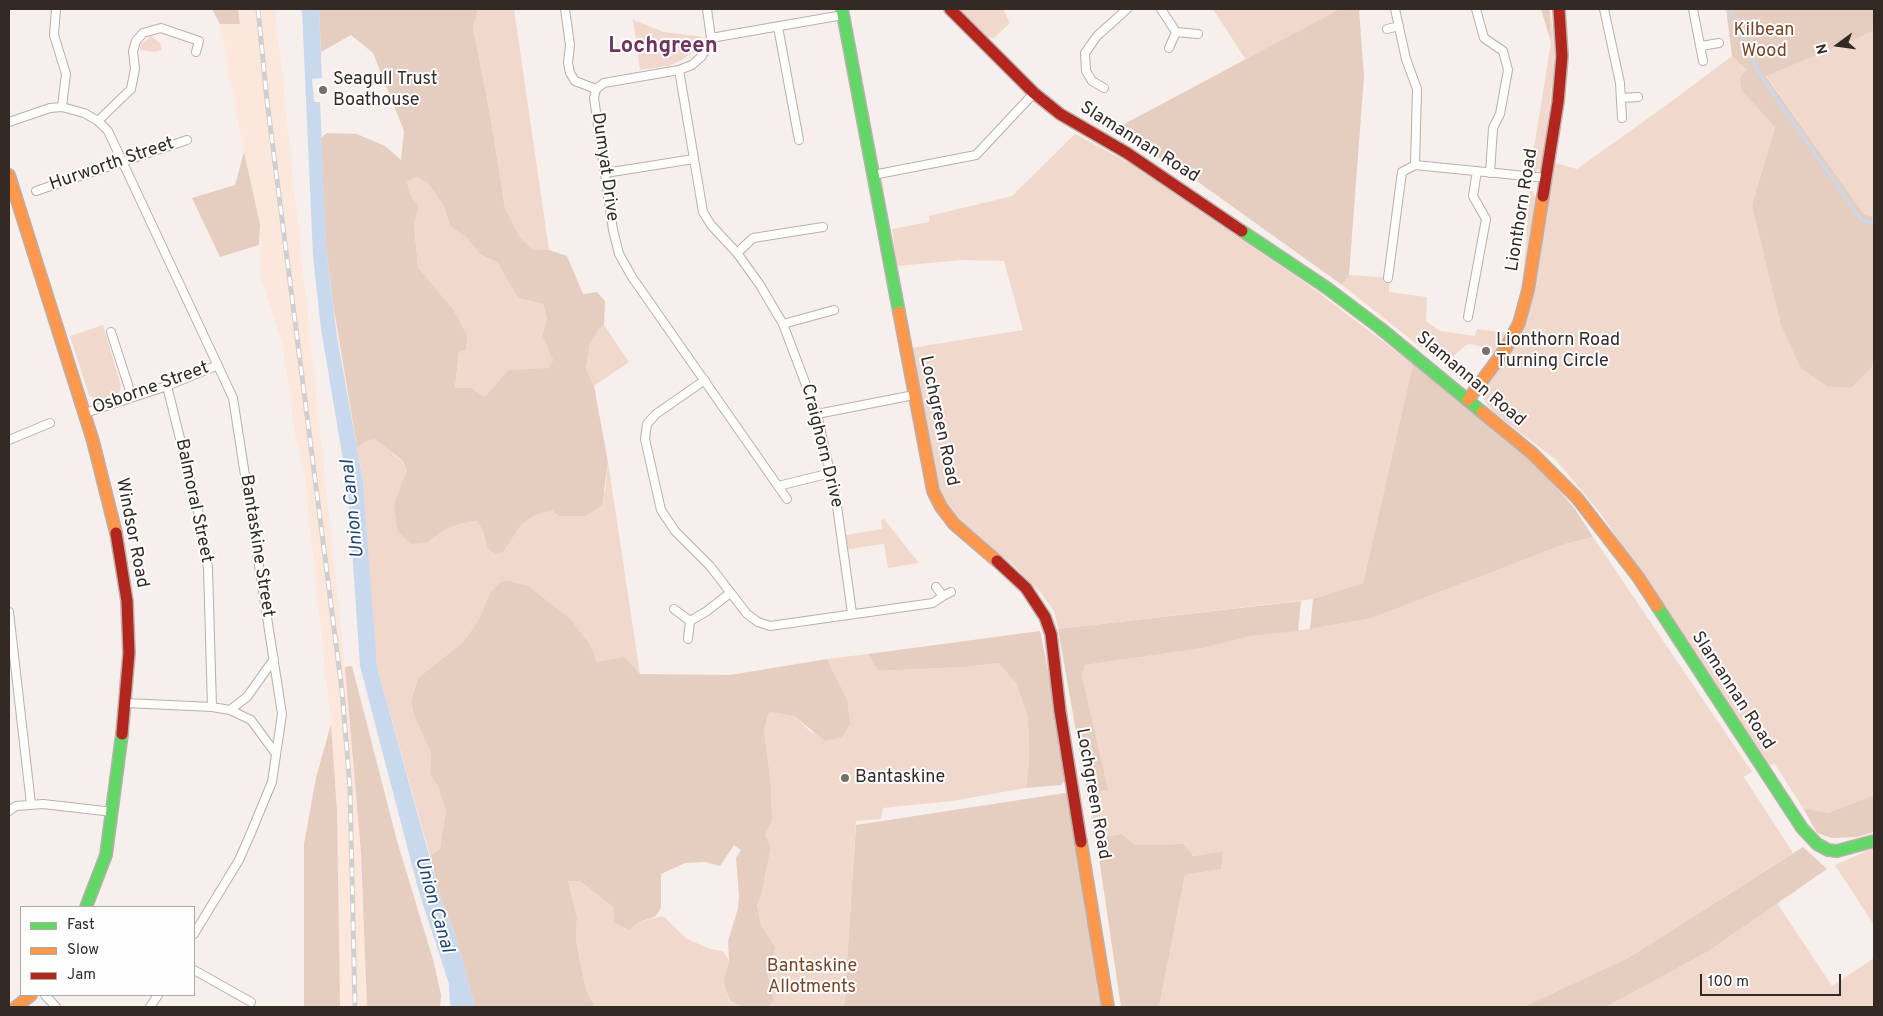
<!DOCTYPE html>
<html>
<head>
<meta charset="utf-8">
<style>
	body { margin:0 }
	#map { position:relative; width:1883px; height:1016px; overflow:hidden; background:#f7efeb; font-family:Overpass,sans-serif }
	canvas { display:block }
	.frame { position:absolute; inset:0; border:10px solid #332a26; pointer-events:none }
	.legend { position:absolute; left:20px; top:906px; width:175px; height:90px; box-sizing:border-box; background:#fefefe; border:1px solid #ada9a8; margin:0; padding:6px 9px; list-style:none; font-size:15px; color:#332a26 }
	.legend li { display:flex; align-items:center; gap:10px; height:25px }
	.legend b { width:25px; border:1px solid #ada9a8 }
	.north { position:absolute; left:1813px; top:20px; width:50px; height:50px; -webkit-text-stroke:4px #fefefe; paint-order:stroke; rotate:256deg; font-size:14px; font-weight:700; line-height:20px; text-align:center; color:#332a26 }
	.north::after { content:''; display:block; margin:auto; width:18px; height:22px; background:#332a26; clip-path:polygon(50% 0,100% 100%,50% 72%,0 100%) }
	.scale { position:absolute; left:1700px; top:974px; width:141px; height:22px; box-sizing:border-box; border:2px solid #332a26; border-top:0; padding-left:6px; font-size:15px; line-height:18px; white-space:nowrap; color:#332a26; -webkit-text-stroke:4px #fefefe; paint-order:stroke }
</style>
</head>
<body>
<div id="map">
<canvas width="1883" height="1016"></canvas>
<div class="frame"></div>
<ul class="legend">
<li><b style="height:6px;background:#63d668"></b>Fast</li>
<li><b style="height:6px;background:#ff974d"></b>Slow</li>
<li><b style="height:6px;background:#b3261e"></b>Jam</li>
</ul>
<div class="north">N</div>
<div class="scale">100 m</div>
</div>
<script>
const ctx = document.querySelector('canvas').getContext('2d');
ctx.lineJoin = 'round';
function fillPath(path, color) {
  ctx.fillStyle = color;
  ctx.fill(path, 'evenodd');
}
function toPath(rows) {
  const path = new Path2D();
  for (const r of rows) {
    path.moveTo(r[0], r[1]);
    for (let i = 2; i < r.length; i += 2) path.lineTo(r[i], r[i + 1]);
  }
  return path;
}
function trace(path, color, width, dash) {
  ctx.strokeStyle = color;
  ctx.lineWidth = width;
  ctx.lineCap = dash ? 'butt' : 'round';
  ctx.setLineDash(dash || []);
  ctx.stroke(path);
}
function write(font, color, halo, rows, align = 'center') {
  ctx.font = font + ' Overpass,sans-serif';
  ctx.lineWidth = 4;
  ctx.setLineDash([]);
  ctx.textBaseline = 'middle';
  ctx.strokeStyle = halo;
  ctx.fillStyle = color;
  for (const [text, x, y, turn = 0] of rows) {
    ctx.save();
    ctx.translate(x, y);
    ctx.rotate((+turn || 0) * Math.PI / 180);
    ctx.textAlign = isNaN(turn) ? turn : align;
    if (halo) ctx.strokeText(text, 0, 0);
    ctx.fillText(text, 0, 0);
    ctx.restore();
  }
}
fillPath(toPath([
	[238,9,275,9,345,667,361,853,367,1007,304,1007,304,844,316,778,331,724,304,470,296,439,283,347,262,280,260,224,244,152,220,24,240,24]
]), '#fbe7dc');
fillPath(toPath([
	[478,9,514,9,549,250,533,250,519,236,505,208,490,114,473,28],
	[960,9,1003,9,1010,23,994,38,984,37],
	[1213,9,1340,9,1246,60],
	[1551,14,1555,49,1553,78,1542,167,1534,173,1530,173,1551,42],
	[633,20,664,32,703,37,693,52,680,61,668,66,640,70],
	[1874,31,1874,217,1864,214,1766,75],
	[151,36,160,43,162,50,155,52,140,50,141,44],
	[1732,56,1747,70,1742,91,1775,127,1752,205,1801,368,1851,388,1874,365,1874,795,1828,813,1803,808,1774,763,1770,766,1601,514,1555,459,1493,412,1483,398,1484,390,1522,331,1536,281,1555,163,1577,169,1668,104],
	[1075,134,1129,163,1307,284,1413,364,1363,583,1313,599,1058,629,1054,611,1041,593,1012,564,957,521,943,502,937,489,911,348,1023,330,1004,261,962,260,897,266,892,229,929,222,929,216,1012,196],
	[417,177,428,183,444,206,450,226,466,237,481,255,497,262,518,298,543,304,547,319,542,336,553,360,548,368,495,385,484,397,472,388,455,388,459,352,452,308,418,267,414,224,417,206,410,194,407,182],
	[1530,189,1537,198,1523,279],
	[1349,275,1390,278,1389,292,1427,297,1426,321,1440,331,1475,336,1477,329,1508,333,1496,352,1491,353,1479,346,1471,344,1466,345,1449,360,1441,363,1342,285],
	[103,325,121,386,118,394,98,400,89,395,70,336],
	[604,325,629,362,594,386,586,368,590,344,598,330],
	[374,439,401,460,407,470,403,485,428,542,444,530,459,524,477,521,483,531,487,547,503,552,522,524,535,515,605,491,608,462,640,674,632,666,597,662,590,645,490,593,478,621,462,643,418,678,411,701,414,716,431,752,430,774,438,787,446,810,440,849,430,856,377,667,375,649,363,481,357,447,367,441],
	[884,519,919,563,888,568,884,544,848,549,846,535,882,529,881,520],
	[1593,537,1752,772,1744,777,1793,853,1628,958,1523,1007,1159,1007,1185,875,1221,869,1223,851,1192,856,1184,844,1135,845,1122,834,1095,838,1087,794,1107,789,1082,676,1085,665,1203,648,1251,636,1310,629,1372,618,1565,544],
	[868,654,878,671,964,667,998,663,1016,683,1028,717,1029,761,1026,788,952,801,883,808,881,819,856,821,844,1007,768,1007,774,1000,768,976,770,961,776,948,761,926,757,905,761,896,771,847,765,835,772,821,771,784,764,730,769,712,794,716,813,734,847,699,827,659],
	[1874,848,1874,925,1835,865],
	[568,881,580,881,613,907,614,923,628,930,638,922,663,916,687,939,710,949,723,951,729,961,724,979,729,1001,743,1007,595,1007,587,992,581,967,576,939,577,917],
	[1777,903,1832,986,1874,958,1874,1007,1606,1007,1707,952]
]), '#f0d9cc');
fillPath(toPath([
	[212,9,238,9,240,24,220,24],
	[319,9,478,9,473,28,490,114,505,208,519,236,533,250,549,250,567,256,583,294,597,292,605,301,604,325,598,330,590,344,586,368,594,386,608,462,602,505,585,516,559,516,552,510,535,515,522,524,503,552,495,554,487,547,483,531,477,521,459,524,444,530,428,542,411,544,397,530,394,504,407,470,402,460,374,439,367,441,357,447,333,303,326,246,321,138,327,133,357,134,385,146,401,160,404,131,373,53,351,35,321,52],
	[417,177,428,183,444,206,450,226,466,237,481,255,497,262,518,298,543,304,547,319,542,336,553,360,548,368,509,370,484,397,472,388,455,388,459,352,466,350,467,335,452,308,418,267,414,224,418,206,410,194,407,182],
	[1340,9,1359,9,1364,77,1349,275,1342,285,1194,179,1113,130],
	[1541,9,1550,9,1551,42],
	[1726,9,1874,9,1874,31,1766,76,1864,214,1874,217,1874,365,1851,388,1827,386,1801,368,1781,325,1752,205,1775,127,1742,91,1740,78,1747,70,1732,56],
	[244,152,260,224,259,245,220,257,192,198,235,185],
	[1413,364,1511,441,1550,480,1575,509,1593,537,1565,544,1372,618,1310,629,1313,599,1363,583],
	[507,581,528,586,570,619,590,645,597,662,624,657,640,674,730,675,827,659,847,699,850,724,842,737,825,741,794,716,769,712,764,730,771,784,772,821,765,835,771,847,761,896,757,905,761,926,776,948,770,961,768,976,774,1000,768,1007,743,1007,730,1001,725,987,724,979,729,961,728,941,738,908,739,896,736,858,741,850,734,845,720,866,705,862,685,863,661,874,661,908,655,917,638,922,629,930,614,923,613,907,580,881,568,881,577,917,576,939,581,967,587,992,595,1007,475,1007,457,940,441,899,430,856,440,849,446,810,438,787,430,774,431,752,414,716,411,701,418,678,462,643,478,621,490,593,501,582],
	[1301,601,1298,631,1251,636,1203,648,1085,665,1082,676,1108,790,1087,794,1058,629],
	[1040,631,1062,740,1066,779,1061,785,1026,788,1029,761,1028,717,1016,683,998,663,964,667,878,671,868,654],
	[352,666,397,841,434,963,441,995,440,1007,367,1007,361,853,345,667],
	[331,724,337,812,340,1007,304,1007,304,844,316,778],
	[1065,793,1073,798,1104,1007,844,1007,856,825],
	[1874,795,1874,832,1856,837,1832,838,1817,833,1803,808,1828,813],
	[1122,834,1135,845,1184,844,1193,856,1223,851,1221,869,1185,875,1159,1007,1121,1007,1096,838],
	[1803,847,1827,869,1707,952,1606,1007,1523,1007,1628,958]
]), '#e5cdc0');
fillPath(toPath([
	[302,9,319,9,322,78,312,79,314,102,320,102,326,246,337,337,363,481,377,667,441,899,457,940,475,1007,450,1007,449,984,419,892,360,666,348,489,321,329,313,256]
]), '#c8d8ed');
trace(toPath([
	[1731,9,1734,22,1760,75,1862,221,1874,223]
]), '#c8d8ed', 3);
const street = toPath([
	[56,9,54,35,66,74,62,107],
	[565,9,570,45,568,63,570,73,575,81,596,89],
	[707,9,711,38,702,56,692,65,679,70,604,83,596,89,594,98,613,230,619,254,632,277,787,499],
	[1161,9,1176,32],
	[1395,9,1406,59,1417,89,1415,165],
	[1476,9,1484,38,1503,51,1508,70,1500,114,1493,128,1490,173],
	[1604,9,1620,83,1622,118],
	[1693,9,1703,61],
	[778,27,799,140],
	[1387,29,1399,26],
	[711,38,843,15],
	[1701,46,1719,43],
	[1169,48,1176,32,1198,34],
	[679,70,703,212,711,225,737,253,760,285,783,324,817,414,836,499,852,613],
	[1104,88,1092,81,1086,71,1085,53,1097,36,1127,9],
	[1621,98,1638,97],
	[98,121,131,89,135,69,133,51,136,41,143,33,161,28,199,41,196,52],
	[9,122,50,108,62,107,84,113,98,121,108,131,233,398,282,714,272,782,250,835,239,860,194,934],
	[1415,165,1546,178],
	[605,173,694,159],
	[873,175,976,155,1034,93],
	[36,191,187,140],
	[737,253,753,238,823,227],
	[1388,278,1402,172,1415,165],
	[1468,317,1486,219,1473,196,1477,171],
	[783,324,834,310],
	[111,332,132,397],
	[705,380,656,414,647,424,645,439,661,510,675,531,710,566,747,614,758,622,770,626,933,603,943,596],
	[167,386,199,515,208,568,212,707],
	[85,413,167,386,218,365],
	[817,414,914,395],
	[9,440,50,423],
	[778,486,831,473],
	[936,587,943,596,951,592],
	[674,609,690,621,688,639],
	[9,612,31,804],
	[690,621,707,611,730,593],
	[126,703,212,707,230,710,251,720,276,754],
	[230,710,247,697,274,659],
	[9,811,16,806,43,804,113,812],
	[194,970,251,1002],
	[45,995,56,1007],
	[150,1007,158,995]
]);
const fast = toPath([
	[842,9,899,312],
	[1242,231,1327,288,1380,328,1482,412],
	[1657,606,1802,828,1817,844,1828,850,1837,851,1874,841],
	[86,907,106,855,122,734]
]);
const slow = toPath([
	[9,175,93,441,116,533],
	[899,312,933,491,941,507,954,524,997,561],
	[1468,400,1506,348,1519,323,1528,290,1543,196],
	[1482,412,1532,453,1577,498,1638,577,1657,606],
	[1081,842,1108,1007],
	[16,1007,31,995]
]);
const jam = toPath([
	[950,9,1034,93,1060,114,1127,153,1242,231],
	[1543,196,1558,102,1562,56,1559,9],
	[116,533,127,601,129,653,122,734],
	[997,561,1026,588,1045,617,1051,634,1060,711,1081,842]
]);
trace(street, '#b8b0ac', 10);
trace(fast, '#b8b0ac', 14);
trace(slow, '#b8b0ac', 14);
trace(jam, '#b8b0ac', 14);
trace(street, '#fefdfc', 8);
trace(fast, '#63d668', 11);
trace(slow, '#ff974d', 11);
trace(jam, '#b3261e', 11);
const rail = toPath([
	[258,9,267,101,342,691,350,788,355,1007]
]);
trace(rail, '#d1cfcd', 5);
trace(rail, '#fefefe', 3, [9]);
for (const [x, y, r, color] of [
	[323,90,5,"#786f6b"],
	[1486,351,5,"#786f6b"],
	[845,778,5,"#786f6b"]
]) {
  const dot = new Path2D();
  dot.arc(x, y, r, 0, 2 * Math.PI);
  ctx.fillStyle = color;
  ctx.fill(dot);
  trace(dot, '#fefefe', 2);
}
write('18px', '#774525', '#fefefe', [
	["Kilbean",1764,31],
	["Wood",1764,52],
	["Bantaskine",812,967],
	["Allotments",812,988]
]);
write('18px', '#332a26', '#fefefe', [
	["Seagull Trust",333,80],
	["Boathouse",333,101],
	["Lionthorn Road",1496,341],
	["Turning Circle",1496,362],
	["Bantaskine",855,778]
], 'left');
write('18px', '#332a26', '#fefefe', [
	["Slamannan Road",1139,143,32],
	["Hurworth Street",112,165,-19],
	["Dumyat Drive",604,167,82],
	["Lionthorn Road",1523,210,-81],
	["Slamannan Road",1470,380,40],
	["Osborne Street",151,389,-20],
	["Lochgreen Road",938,421,78],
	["Craighorn Drive",821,446,76],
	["Balmoral Street",193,501,78],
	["Windsor Road",131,533,79],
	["Bantaskine Street",256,546,81],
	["Slamannan Road",1732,691,57],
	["Lochgreen Road",1092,794,80]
]);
write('italic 19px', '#224670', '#fefefe', [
	["Union Canal",354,509,-96],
	["Union Canal",433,905,74]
]);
write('bold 22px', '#6f345e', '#fefefe', [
	["Lochgreen",663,48]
]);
</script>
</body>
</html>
